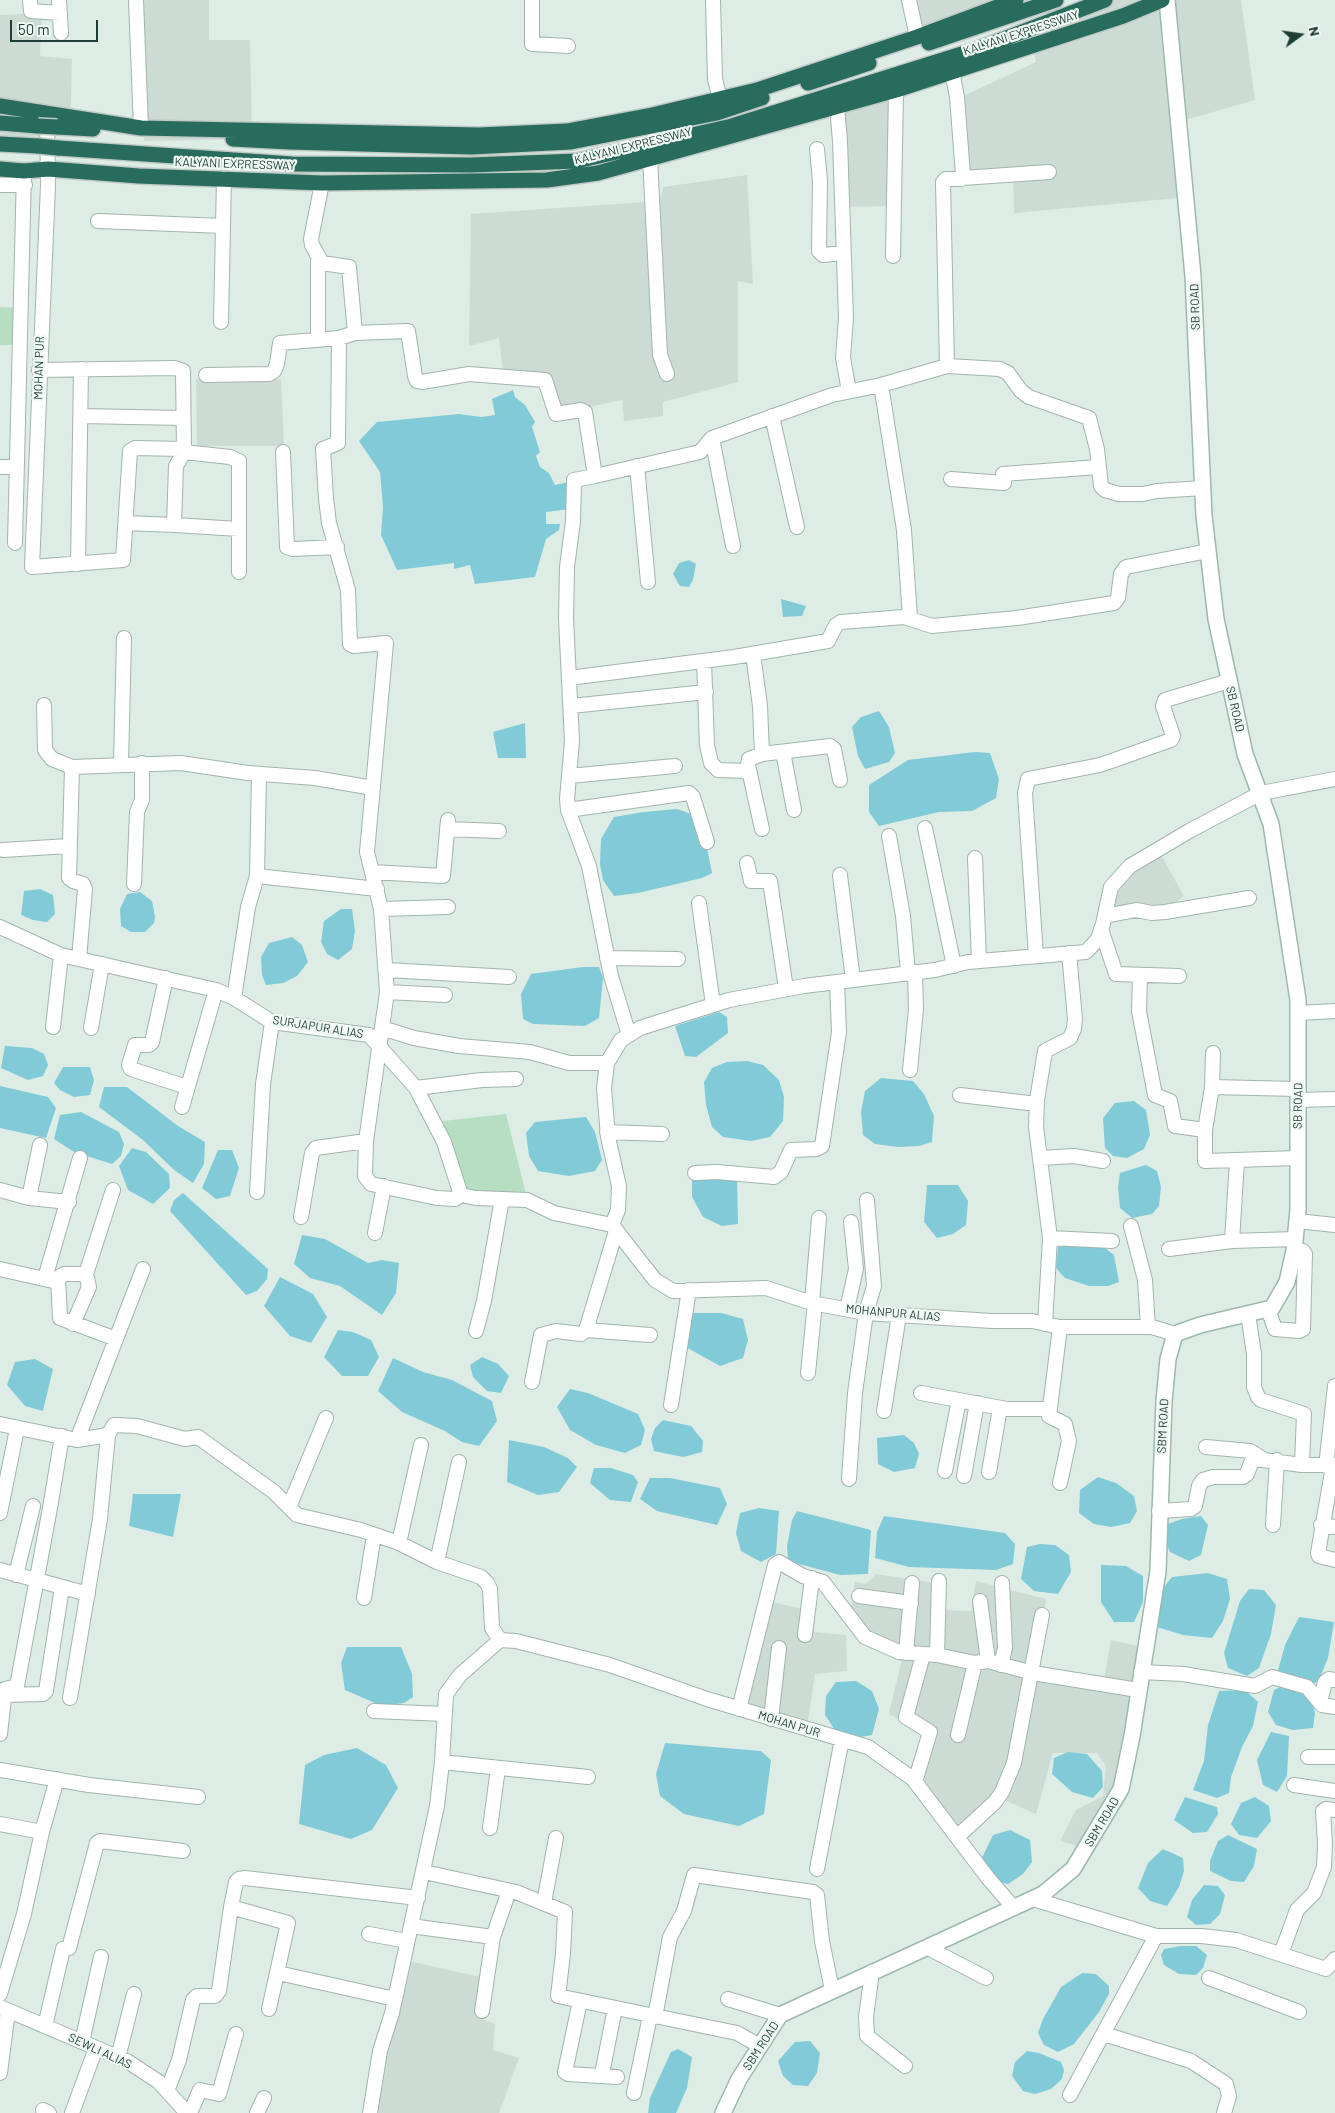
<!DOCTYPE html>
<html>
<head>
<meta charset="utf-8">
<style>
	body { margin:0 }
	#map { position:relative; width:1335px; height:2113px; overflow:hidden; background:#deece6; font-family:Barlow,sans-serif }
	canvas { display:block }
	.north { position:absolute; left:1275px; top:10px; width:50px; height:50px; -webkit-text-stroke:4px #eff8f3; paint-order:stroke; rotate:76deg; font-size:14px; font-weight:700; line-height:20px; text-align:center; color:#1e3d34 }
	.north::after { content:''; display:block; margin:auto; width:18px; height:22px; background:#1e3d34; clip-path:polygon(50% 0,100% 100%,50% 72%,0 100%) }
	.scale { position:absolute; left:10px; top:20px; width:88px; height:22px; box-sizing:border-box; border:2px solid #1e3d34; border-top:0; padding-left:6px; font-size:15px; line-height:18px; white-space:nowrap; color:#1e3d34; -webkit-text-stroke:4px #eff8f3; paint-order:stroke }
</style>
</head>
<body>
<div id="map">
<canvas width="1335" height="2113"></canvas>
<div class="north">N</div>
<div class="scale">50 m</div>
</div>
<script>
const ctx = document.querySelector('canvas').getContext('2d');
ctx.lineJoin = 'round';
function fillPath(path, color) {
  ctx.fillStyle = color;
  ctx.fill(path, 'evenodd');
}
function toPath(rows) {
  const path = new Path2D();
  for (const r of rows) {
    path.moveTo(r[0], r[1]);
    for (let i = 2; i < r.length; i += 2) path.lineTo(r[i], r[i + 1]);
  }
  return path;
}
function trace(path, color, width, dash) {
  ctx.strokeStyle = color;
  ctx.lineWidth = width;
  ctx.lineCap = dash ? 'butt' : 'round';
  ctx.setLineDash(dash || []);
  ctx.stroke(path);
}
function write(font, color, halo, rows, align = 'center') {
  ctx.font = font + ' Barlow,sans-serif';
  ctx.lineWidth = 4.5;
  ctx.setLineDash([]);
  ctx.textBaseline = 'middle';
  ctx.strokeStyle = halo;
  ctx.fillStyle = color;
  for (const [text, x, y, turn = 0] of rows) {
    ctx.save();
    ctx.translate(x, y);
    ctx.rotate((+turn || 0) * Math.PI / 180);
    ctx.textAlign = isNaN(turn) ? turn : align;
    if (halo) ctx.strokeText(text, 0, 0);
    ctx.fillText(text, 0, 0);
    ctx.restore();
  }
}
fillPath(toPath([
	[141,0,209,0,209,40,250,40,252,139,144,141],
	[916,0,1058,0,925,44],
	[1103,0,1162,0,1179,198,1014,213,1013,171,969,175,961,97,1036,62,1028,26],
	[1167,0,1241,0,1255,100,1182,121],
	[42,13,40,56,72,59,70,136,0,137,0,15],
	[891,66,899,110,894,206,844,207,840,85],
	[747,175,753,284,738,281,738,382,663,402,663,416,624,421,622,400,561,413,551,376,503,372,499,338,469,346,471,214,660,201,663,187],
	[196,379,281,379,284,446,197,446],
	[1161,855,1184,896,1164,911,1146,904,1114,911,1117,886,1136,867],
	[876,1574,935,1583,937,1610,971,1611,976,1581,1046,1599,1037,1672,1103,1685,1111,1640,1143,1647,1120,1784,1080,1847,1060,1841,1076,1810,1103,1796,1106,1766,1097,1753,1053,1753,1036,1814,995,1796,957,1832,917,1785,932,1741,889,1714,904,1650,849,1621,855,1582,866,1584],
	[772,1602,812,1611,814,1632,846,1635,847,1671,815,1674,806,1734,736,1711],
	[408,1961,485,1978,480,2018,495,2024,493,2050,519,2058,499,2113,376,2113,388,2043]
]), '#ccdcd4');
fillPath(toPath([
	[0,307,20,308,19,345,0,345],
	[506,1114,526,1194,467,1191,443,1121]
]), '#b5dfc0');
fillPath(toPath([
	[513,390,515,397,525,405,535,422,532,427,540,452,536,456,540,467,549,473,555,485,569,482,570,509,546,512,546,524,560,524,559,530,546,539,535,577,475,584,470,565,454,569,454,563,397,570,381,535,383,507,380,472,359,441,377,422,459,414,481,417,495,415,492,399],
	[689,560,696,564,693,580,689,587,680,586,673,574,679,563],
	[781,599,806,606,802,616,783,617],
	[879,711,889,727,895,753,889,762,865,769,858,756,852,727,861,717],
	[525,723,526,758,498,758,493,732],
	[975,752,990,753,999,779,996,798,972,811,939,812,879,826,869,812,869,785,908,760],
	[677,809,697,816,706,843,712,873,702,878,638,893,614,896,603,880,600,864,601,839,614,817,644,812],
	[40,889,53,895,55,914,47,922,33,920,21,915,24,891],
	[140,892,152,901,155,917,154,923,145,932,131,932,121,926,120,909,127,894],
	[341,909,352,909,355,931,352,949,338,960,327,954,321,942,324,921],
	[292,937,302,945,308,962,297,976,283,983,266,985,262,975,261,957,269,943],
	[583,967,599,967,603,978,599,1018,585,1026,533,1024,523,1019,521,994,531,974],
	[719,1012,727,1017,728,1033,696,1057,685,1056,675,1026],
	[5,1046,32,1048,44,1054,48,1065,43,1076,28,1080,1,1068],
	[747,1061,763,1065,779,1080,784,1097,783,1121,770,1137,751,1141,723,1137,712,1127,706,1105,704,1082,712,1068,727,1062],
	[63,1067,90,1067,94,1080,90,1095,74,1097,60,1090,54,1083],
	[881,1078,913,1081,924,1094,934,1116,932,1142,919,1146,898,1147,875,1144,863,1135,861,1112,865,1091],
	[0,1086,48,1097,56,1108,46,1138,0,1128],
	[104,1087,127,1087,178,1126,205,1142,204,1164,193,1183,174,1170,143,1140,99,1107],
	[1134,1101,1146,1110,1150,1135,1144,1149,1127,1158,1113,1156,1105,1148,1103,1118,1115,1103],
	[81,1112,119,1132,124,1144,121,1156,112,1164,74,1152,54,1139,60,1115],
	[586,1117,595,1132,602,1160,595,1171,569,1176,538,1171,529,1156,526,1133,535,1122],
	[132,1148,146,1152,169,1174,170,1188,153,1204,128,1190,119,1166],
	[218,1150,232,1150,239,1168,230,1196,216,1199,202,1188],
	[1146,1165,1157,1171,1161,1187,1159,1206,1152,1214,1132,1218,1120,1208,1118,1187,1120,1173],
	[692,1173,737,1176,738,1224,722,1226,703,1217,692,1197],
	[927,1185,958,1185,968,1201,966,1225,953,1234,937,1238,924,1222],
	[183,1193,268,1269,267,1279,257,1291,246,1295,170,1211,174,1200],
	[302,1235,325,1239,368,1263,382,1260,399,1263,396,1293,382,1315,340,1286,310,1278,294,1264],
	[1073,1243,1100,1244,1114,1255,1119,1282,1108,1286,1089,1286,1065,1278,1056,1268,1058,1247],
	[280,1277,313,1294,327,1317,311,1343,290,1336,264,1306],
	[690,1313,721,1313,743,1319,748,1340,743,1358,720,1366,684,1346],
	[338,1330,353,1332,371,1340,379,1357,368,1376,342,1376,324,1357],
	[482,1357,498,1364,509,1376,501,1393,487,1391,473,1377,470,1365],
	[393,1358,423,1372,452,1380,492,1401,497,1421,479,1446,462,1442,445,1431,402,1412,378,1391],
	[35,1359,53,1369,43,1411,25,1406,7,1385,15,1362],
	[570,1389,588,1393,638,1414,645,1430,641,1445,625,1453,596,1445,570,1430,557,1407],
	[663,1420,691,1426,703,1441,702,1452,683,1457,654,1451,651,1439,655,1428],
	[904,1435,914,1443,919,1454,915,1468,894,1472,878,1464,877,1438],
	[509,1440,544,1447,568,1458,577,1467,559,1492,538,1495,507,1482],
	[594,1468,611,1468,633,1475,638,1482,631,1502,610,1500,590,1483],
	[1098,1477,1116,1483,1134,1496,1137,1511,1130,1523,1111,1527,1094,1524,1079,1513,1080,1490],
	[650,1478,670,1478,720,1488,727,1504,717,1525,657,1511,640,1499],
	[133,1494,181,1494,173,1537,129,1526],
	[759,1508,779,1511,776,1554,761,1562,741,1551,736,1533,740,1513],
	[797,1511,871,1530,868,1574,840,1575,788,1561,787,1546,792,1520],
	[884,1516,1005,1533,1015,1544,1013,1564,996,1570,909,1567,875,1558,877,1532],
	[1201,1516,1208,1525,1201,1555,1189,1561,1170,1552,1166,1543,1165,1525,1182,1519],
	[1040,1544,1055,1545,1069,1555,1071,1572,1058,1594,1034,1591,1021,1579,1027,1547],
	[1101,1565,1126,1566,1143,1576,1143,1602,1134,1622,1114,1622,1101,1602],
	[1208,1573,1227,1579,1230,1599,1223,1621,1212,1638,1183,1635,1157,1627,1159,1593,1172,1577],
	[1249,1589,1264,1590,1276,1605,1271,1634,1259,1668,1247,1676,1228,1668,1224,1653,1240,1601],
	[1299,1617,1334,1622,1328,1658,1318,1682,1301,1686,1277,1674,1285,1645],
	[347,1647,401,1647,412,1674,413,1697,404,1703,382,1706,345,1690,341,1663],
	[856,1681,872,1691,879,1709,872,1735,849,1739,835,1730,825,1715,826,1696,836,1682],
	[1284,1685,1309,1691,1315,1713,1313,1728,1293,1730,1276,1725,1268,1712,1274,1690],
	[1245,1690,1258,1702,1253,1726,1242,1747,1231,1777,1229,1793,1217,1798,1193,1790,1204,1761,1208,1725,1219,1691],
	[1271,1732,1289,1736,1287,1776,1277,1792,1263,1785,1257,1760],
	[665,1743,761,1751,771,1760,764,1814,739,1826,684,1814,660,1796,656,1774],
	[357,1748,386,1765,398,1788,372,1830,351,1839,299,1824,305,1765,324,1755],
	[1068,1752,1087,1754,1102,1771,1103,1787,1093,1798,1072,1792,1052,1774,1054,1758],
	[1185,1797,1217,1807,1218,1814,1207,1832,1193,1833,1174,1820],
	[1255,1797,1269,1806,1271,1821,1257,1838,1239,1835,1231,1824,1241,1803],
	[1010,1830,1030,1840,1032,1862,1023,1874,1008,1884,992,1880,981,1860,993,1835],
	[1228,1835,1257,1849,1254,1866,1244,1882,1231,1881,1210,1871,1210,1861,1218,1841],
	[1163,1849,1183,1858,1184,1871,1179,1887,1167,1906,1150,1901,1138,1888,1148,1863],
	[1204,1885,1218,1886,1225,1895,1220,1914,1210,1924,1196,1925,1187,1917,1192,1900],
	[1181,1946,1196,1946,1207,1955,1203,1968,1196,1975,1179,1974,1164,1965,1161,1955,1164,1949],
	[1082,1973,1096,1974,1109,1986,1109,1994,1099,2012,1074,2044,1058,2052,1044,2045,1038,2033,1043,2019,1061,1987],
	[810,2041,820,2053,817,2073,808,2086,793,2085,783,2076,778,2061,795,2042],
	[678,2049,692,2057,687,2088,676,2113,648,2113,650,2098,671,2052],
	[1027,2051,1039,2053,1061,2062,1064,2070,1062,2079,1051,2089,1035,2094,1023,2091,1012,2076,1015,2062]
]), '#80cbd7');
const street = toPath([
	[30,0,31,11,60,13],
	[59,0,61,33],
	[136,0,141,128],
	[532,0,532,44,568,46],
	[713,0,715,79,720,99],
	[909,0,917,37],
	[837,107,840,141,846,318,843,358,849,391],
	[47,115,48,185,32,567,123,560,130,451,135,448,182,449],
	[817,149,820,181,819,251,823,255,843,253],
	[650,158,660,355,667,374],
	[963,178,1049,172],
	[322,183,311,239,312,245,322,263,349,267,355,333],
	[0,185,25,185],
	[98,221,223,226],
	[893,256,896,90],
	[318,259,318,340],
	[221,322,224,178],
	[947,366,943,182,946,179,961,179,963,175,957,97,952,71],
	[39,370,175,368,183,371,184,452,230,457,239,461,239,572],
	[206,375,269,374,274,371,277,364,280,343,339,338],
	[881,385,904,530,910,618],
	[81,416,183,418],
	[772,416,797,527],
	[712,438,733,546],
	[283,452,287,547,293,549,337,547],
	[637,466,648,582],
	[0,467,16,467],
	[595,476,574,480,573,521,567,567,566,619,572,741,567,799,568,810,589,866,611,976,629,1035],
	[951,479,1004,483,1003,474,1098,467],
	[126,523,174,525,176,466,184,452],
	[174,525,239,529],
	[15,543,24,171],
	[78,564,81,369],
	[753,654,760,706,762,754],
	[704,661,707,745,711,763,718,770,749,771],
	[569,678,734,657,828,641,836,625,841,622,904,617,932,626,1017,618,1114,603,1118,598,1121,574,1126,567,1208,551],
	[44,705,45,750,52,759,72,767,181,763,248,773,315,778,373,788],
	[571,706,706,692],
	[783,752,794,810],
	[121,764,124,638],
	[72,767,69,878,73,881,83,884,85,889,79,959],
	[259,774,257,876,377,889],
	[569,776,675,766],
	[568,810,689,793,693,797,707,842],
	[925,828,954,966],
	[447,829,499,831],
	[762,829,748,765,749,759,762,754,830,746,834,749,840,780],
	[889,836,903,916,908,973],
	[3,850,69,846],
	[975,858,979,961],
	[747,863,751,881,770,881,786,989],
	[372,872,443,876,448,820],
	[840,875,853,980],
	[134,884,137,812,142,800,142,763],
	[699,903,713,1005],
	[381,909,448,907],
	[1105,916,1136,910,1152,913,1165,912,1249,898],
	[0,927,61,955,216,990,234,998,272,1022,369,1035,416,1088,444,1142,461,1195,476,1198,527,1200,554,1213,612,1225],
	[1101,929,1116,974,1179,976],
	[1036,956,1025,793,1028,779,1100,765,1171,740,1173,736,1163,706,1165,700,1229,681],
	[607,958,678,959],
	[387,970,509,977],
	[1140,976,1139,1011,1155,1095,1170,1101,1175,1126,1205,1130],
	[166,978,152,1042,149,1045,135,1045,129,1065,131,1069,187,1087],
	[387,992,445,995],
	[234,998,248,907,257,876],
	[1298,1013,1335,1011],
	[53,1027,61,955],
	[91,1028,102,964],
	[382,1028,414,1038,459,1046,530,1052,569,1063,607,1063],
	[1213,1053,1212,1087,1205,1130,1205,1161,1297,1158],
	[910,1070,916,1009,915,972],
	[1212,1087,1298,1089],
	[416,1088,482,1080,516,1079],
	[960,1095,1037,1104],
	[1298,1100,1335,1099],
	[182,1107,216,990],
	[607,1132,662,1134],
	[366,1141,365,1176,371,1184,437,1198,455,1199,461,1195],
	[1041,1158,1074,1156,1103,1161],
	[695,1173,717,1172,774,1177,781,1172,791,1150,816,1149,822,1146,839,1032,837,982],
	[0,1190,29,1198,69,1202],
	[257,1192,263,1084,272,1022],
	[29,1198,40,1145],
	[301,1217,312,1153,316,1148,366,1141,387,992,381,909,367,852,386,643,354,646,350,644,348,590,329,523,326,499,323,449,338,443,339,338,355,333,408,331,415,376,417,381,422,382,469,374,545,380,556,414,581,410,585,412,595,476,700,452,712,438,832,395,881,385,947,366,1000,369,1008,373,1021,391,1029,397,1089,418,1097,449,1101,486,1105,490,1119,494,1143,494,1157,491,1203,488],
	[1298,1221,1335,1225],
	[612,1225,618,1210,619,1186,608,1137,604,1088,607,1063,621,1040,640,1028,729,1000,804,986,935,970,968,962,1086,952,1098,939,1103,924,1111,887,1130,866,1191,830,1261,793,1335,779],
	[612,1225,655,1280,673,1291,766,1288,812,1303,866,1313,992,1321,1032,1321,1060,1327,1152,1327,1175,1334],
	[1131,1226,1145,1280,1148,1327],
	[375,1233,384,1186],
	[1050,1238,1112,1241],
	[1232,1241,1237,1161],
	[1169,1249,1232,1241,1295,1239],
	[0,1269,53,1281,64,1274,86,1274,113,1190],
	[45,1278,80,1158],
	[58,1278,60,1318,116,1339],
	[812,1303,819,1218],
	[847,1309,856,1269,851,1222],
	[1268,1309,1275,1329,1299,1331,1303,1329,1305,1254,1303,1251,1294,1249],
	[1248,1314,1254,1354,1254,1387,1258,1397,1261,1400,1304,1414,1302,1465],
	[73,1324,89,1287,86,1274],
	[1045,1324,1050,1238,1036,1127,1037,1100,1045,1051,1070,1038,1074,1029,1075,1019,1069,953],
	[586,1330,650,1335],
	[476,1331,484,1301,502,1199],
	[808,1373,815,1303],
	[532,1382,541,1335,556,1331,581,1334,586,1330,616,1231],
	[921,1393,1007,1409,1050,1409],
	[671,1405,689,1290],
	[884,1411,899,1315],
	[0,1424,77,1440,108,1435,114,1425,137,1426,185,1439,198,1437,274,1492,297,1515,361,1530,399,1543,437,1562,481,1577,487,1583,490,1589,492,1628,500,1640],
	[77,1440,143,1269],
	[1206,1447,1250,1451,1263,1459],
	[1326,1466,1335,1386],
	[1333,1466,1318,1553,1319,1556,1335,1560],
	[945,1471,959,1400],
	[989,1472,1000,1408],
	[964,1476,977,1403],
	[849,1479,855,1393,866,1313,874,1286,867,1200],
	[1060,1483,1069,1441,1065,1424,1049,1416,1060,1327],
	[289,1507,326,1418],
	[1159,1511,1191,1509,1195,1506,1199,1486,1203,1480,1213,1477,1243,1477,1247,1474,1251,1463,1255,1459,1302,1465,1335,1465],
	[0,1513,17,1429],
	[1273,1525,1277,1460],
	[1321,1525,1335,1527],
	[399,1543,421,1445],
	[437,1562,459,1462],
	[0,1570,88,1594],
	[16,1575,33,1506],
	[859,1596,911,1603],
	[364,1598,374,1535],
	[980,1601,988,1661,1033,1673,1138,1690],
	[805,1635,812,1578],
	[500,1640,516,1641,610,1665,707,1699,868,1747,913,1779,988,1878,1014,1908],
	[906,1653,912,1583],
	[937,1655,939,1581],
	[1001,1665,1005,1648,1002,1583],
	[1141,1672,1183,1674,1255,1686,1272,1677,1307,1687,1322,1705,1335,1707],
	[4,1695,43,1694,46,1691,62,1587],
	[70,1698,100,1519,108,1435],
	[1320,1702,1325,1682,1329,1679,1335,1680],
	[739,1709,775,1565,779,1562,803,1576,823,1582,865,1637,899,1652,937,1655,975,1663,988,1661],
	[374,1711,444,1714],
	[771,1719,779,1648],
	[0,1734,5,1689,17,1686,50,1508,62,1436],
	[958,1735,975,1663],
	[1308,1757,1335,1757],
	[442,1762,588,1777],
	[0,1770,89,1785,198,1797],
	[915,1782,930,1732,906,1717,923,1655],
	[1294,1785,1335,1791],
	[0,1824,42,1832,24,1914,0,1994],
	[490,1828,498,1768],
	[42,1832,57,1779],
	[957,1837,995,1802,1002,1792,1014,1763,1042,1615],
	[817,1869,842,1739],
	[424,1872,516,1892,565,1912,563,1954,558,1996,737,2033,760,2046],
	[1033,1899,1156,1936,1202,1936,1236,1940,1326,1969,1335,1959],
	[544,1903,556,1838],
	[231,1907,288,1923,269,2009],
	[411,1926,493,1937],
	[369,1934,407,1941],
	[928,1948,986,1978],
	[1281,1954,1297,1910,1314,1893,1324,1867,1325,1844,1323,1811,1326,1809,1335,1810],
	[872,1972,866,2017,867,2036,905,2066],
	[278,1973,395,1999],
	[1209,1978,1299,2012],
	[728,1999,780,2015],
	[580,2001,565,2072,568,2074,617,2077],
	[0,2007,127,2061,159,2082,187,2113],
	[482,2011,493,1937,509,1891],
	[655,2017,670,1937,684,1911,694,1875,813,1892,817,1895,822,1941,832,1990],
	[45,2026,63,1949,69,1948,97,1843,100,1841,183,1851],
	[1104,2034,1191,2061,1226,2084,1229,2096,1224,2113],
	[82,2042,101,1957],
	[118,2058,134,1994],
	[0,2073,8,2011],
	[602,2074,615,2008],
	[167,2091,179,2060,193,2000,197,1996,215,1996,219,1991,231,1907,236,1882,239,1879,245,1878,418,1898],
	[634,2093,650,2016],
	[1070,2095,1156,1936],
	[43,2110,49,2113],
	[72,2113,96,2048],
	[190,2113,200,2090,219,2094,236,2034],
	[257,2113,264,2098],
	[370,2113,380,2051,392,2013,437,1806,442,1762,446,1694,460,1675,500,1640]
]);
const secondary = toPath([
	[723,2113,739,2079,780,2015,1043,1894,1073,1869,1121,1789,1132,1736,1158,1571,1164,1401,1168,1359,1175,1334,1200,1325,1272,1308,1287,1282,1294,1251,1298,1210,1298,1000,1271,824,1245,754,1216,619,1204,516,1193,276,1167,0]
]);
const highway = toPath([
	[929,43,1056,0],
	[808,83,869,63],
	[0,106,141,128,479,135,567,131,652,115,757,90,917,37,1016,0],
	[0,123,38,126],
	[57,127,93,129],
	[233,139,289,142,471,147,571,142,717,113,762,98],
	[0,144,38,146],
	[58,148,292,164,471,165,577,161,732,126,978,49,1105,0],
	[0,169,24,171,48,169,139,176,322,183,547,180,598,173,896,90,1123,16,1162,0]
]);
trace(street, '#a1b4ad', 16);
trace(secondary, '#9cb9ae', 18);
trace(highway, '#c0c9c6', 18);
trace(street, '#fff', 14);
trace(secondary, '#fff', 15);
trace(highway, '#276c5d', 15);
const highwayBridge = toPath([
	[38,126,57,127],
	[38,146,58,148]
]);
trace(highwayBridge, '#c0c9c6', 18, []);
trace(highwayBridge, '#276c5d', 15);
write('12px', '#1e3d34', '#eff8f3', [
	["KALYANI EXPRESSWAY",1021,33,-18],
	["KALYANI EXPRESSWAY",633,146,-14],
	["KALYANI EXPRESSWAY",235,164,2],
	["SB ROAD",1195,307,-92],
	["MOHAN PUR",39,368,-88],
	["SB ROAD",1235,709,77],
	["SURJAPUR ALIAS",318,1027,9],
	["SB ROAD",1298,1106,-89],
	["MOHANPUR ALIAS",893,1313,5],
	["SBM ROAD",1163,1426,-87],
	["MOHAN PUR",789,1724,17],
	["SBM ROAD",1102,1822,-59],
	["SBM ROAD",761,2046,-57],
	["SEWLI ALIAS",100,2051,25]
]);
</script>
</body>
</html>
